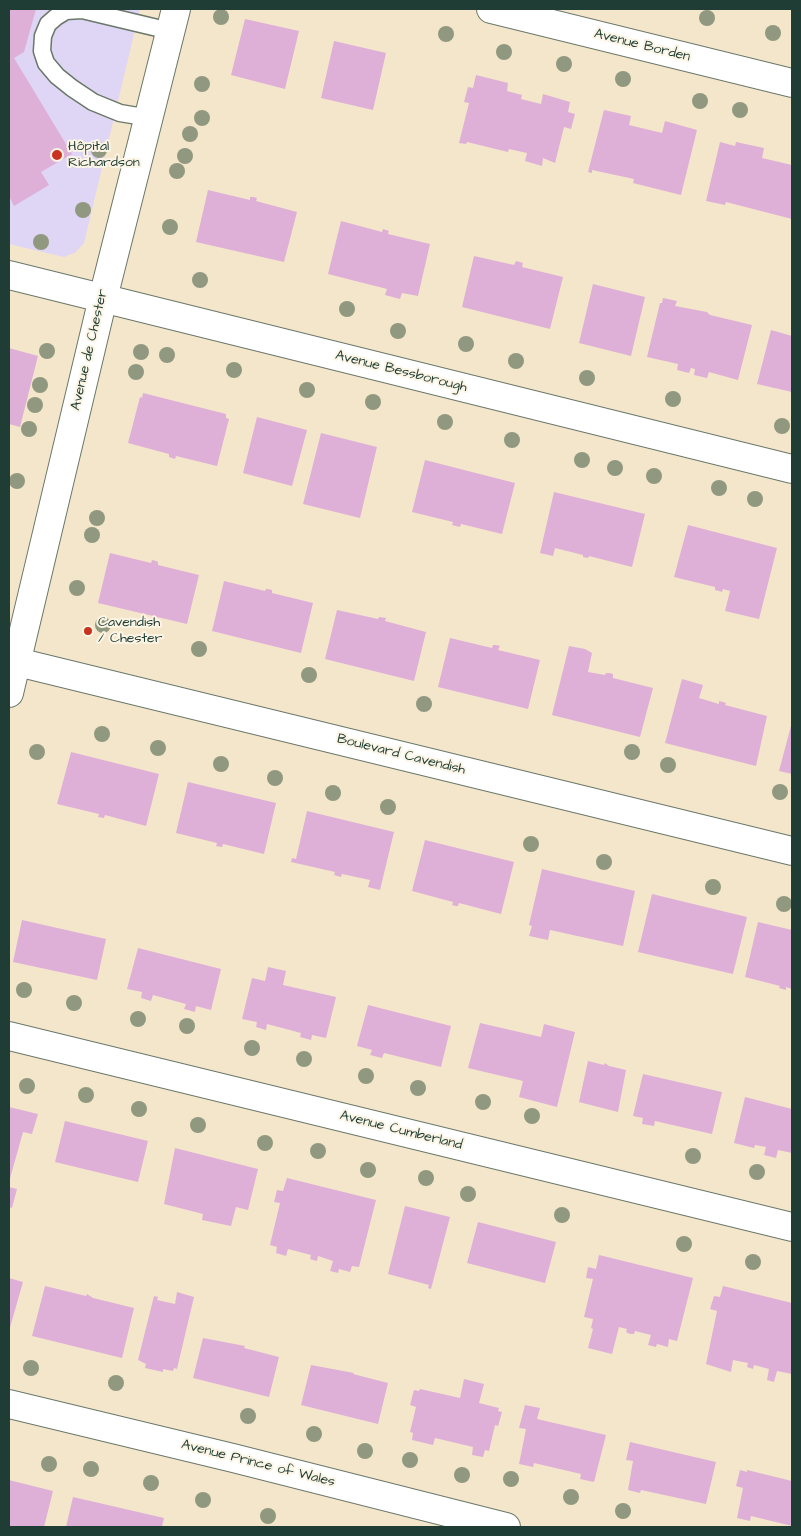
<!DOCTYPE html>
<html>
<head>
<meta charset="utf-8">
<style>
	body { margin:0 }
	#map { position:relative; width:801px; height:1536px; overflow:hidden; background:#f4e6cb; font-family:"Architects Daughter",sans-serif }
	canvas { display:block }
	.frame { position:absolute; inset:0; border:10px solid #1f3d34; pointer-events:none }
</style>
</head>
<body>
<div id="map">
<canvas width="801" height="1536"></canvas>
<div class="frame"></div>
</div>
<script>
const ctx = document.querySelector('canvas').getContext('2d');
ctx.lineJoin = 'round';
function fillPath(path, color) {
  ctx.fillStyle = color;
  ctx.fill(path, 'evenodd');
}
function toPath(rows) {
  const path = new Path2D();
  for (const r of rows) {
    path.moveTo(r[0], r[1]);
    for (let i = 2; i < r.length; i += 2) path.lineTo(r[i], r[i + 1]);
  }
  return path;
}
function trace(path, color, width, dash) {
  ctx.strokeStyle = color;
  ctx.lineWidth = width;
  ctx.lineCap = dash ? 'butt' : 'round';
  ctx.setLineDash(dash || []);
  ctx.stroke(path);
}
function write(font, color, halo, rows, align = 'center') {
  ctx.font = font + ' "Architects Daughter",sans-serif';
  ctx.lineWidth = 4;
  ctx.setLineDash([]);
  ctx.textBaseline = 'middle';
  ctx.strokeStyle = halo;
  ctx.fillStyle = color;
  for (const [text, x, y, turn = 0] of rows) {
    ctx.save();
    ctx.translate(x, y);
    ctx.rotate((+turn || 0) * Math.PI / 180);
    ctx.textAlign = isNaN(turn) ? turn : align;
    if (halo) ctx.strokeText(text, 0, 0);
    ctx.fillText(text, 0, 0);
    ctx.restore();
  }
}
fillPath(toPath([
	[9,9,140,9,84,243,76,252,64,257,9,244]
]), '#dfd5f5');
fillPath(toPath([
	[9,9,36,9,24,52,14,58,72,154,41,172,49,185,14,206,9,196],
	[245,19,299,31,285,89,231,75],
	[334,41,386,53,373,110,321,98],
	[476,75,508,83,507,91,522,95,521,99,541,104,543,94,570,102,568,112,575,114,571,129,564,127,555,163,543,158,542,166,525,161,527,153,509,149,508,152,467,142,466,144,459,143,469,103,464,102,468,87,473,88],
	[604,110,631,116,629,125,662,133,665,121,697,130,681,195,633,183,634,179,592,170,592,173,588,172],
	[720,142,735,146,736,142,764,148,762,158,792,165,792,219,726,202,725,205,706,201],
	[208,190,250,200,250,197,253,197,257,198,256,201,297,212,284,262,196,242],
	[341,221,382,232,383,229,389,231,388,234,430,244,418,296,402,293,400,299,385,295,387,289,328,274],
	[474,256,514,265,516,261,523,263,522,267,563,277,550,329,462,307],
	[593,284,645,297,631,356,579,343],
	[663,298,677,301,675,306,707,312,710,315,752,325,738,380,709,372,707,378,694,375,695,369,691,368,689,373,677,370,678,364,647,357,660,303,662,303],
	[771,330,792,336,792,392,757,384],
	[9,348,38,356,20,427,9,424],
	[143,393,226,414,226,418,229,419,217,466,176,456,175,459,169,457,169,454,128,443,140,397,142,398],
	[257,417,307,430,292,486,243,473],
	[321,433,377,447,360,518,303,504],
	[425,460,515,483,502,534,461,524,460,527,452,525,453,522,412,512],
	[554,492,645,514,632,567,589,556,588,558,583,557,583,555,555,548,553,556,540,553],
	[688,525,777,548,759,619,725,611,730,591,723,589,722,592,719,591,715,590,715,587,674,577],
	[110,553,151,563,152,560,156,561,158,562,158,565,199,575,187,624,98,603],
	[224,581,265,591,266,589,268,589,272,590,272,593,313,603,301,653,212,631],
	[337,610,378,619,379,617,386,618,385,621,426,632,414,681,325,659],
	[450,638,492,648,493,645,496,645,500,646,498,650,540,660,528,709,438,687],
	[569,646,585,649,592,653,588,672,605,675,606,673,609,673,613,674,613,678,653,688,640,737,552,715],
	[682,679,703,685,699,698,719,704,719,701,723,702,726,703,725,705,767,716,756,766,665,743],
	[792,722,792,774,779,771],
	[71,752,159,774,146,826,105,815,104,818,98,817,99,814,57,804],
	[188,782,276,803,264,854,223,844,222,847,216,846,217,843,176,833],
	[307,811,394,832,380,890,368,887,370,880,342,874,341,877,334,875,335,872,291,862,292,858,296,859],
	[425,840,514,862,501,914,459,903,458,906,456,906,452,905,453,902,412,891],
	[542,869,635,891,623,946,550,930,548,940,529,936,532,926,529,925],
	[652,894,747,917,733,974,638,952],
	[22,920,106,939,97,980,13,962],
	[758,922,792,930,792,989,786,987,786,990,779,988,780,986,745,977],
	[138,948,221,969,211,1010,196,1006,195,1012,184,1009,186,1004,153,995,151,1001,141,998,142,992,127,989],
	[268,967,286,971,283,985,336,997,326,1038,312,1035,311,1040,300,1037,301,1033,267,1024,266,1030,256,1027,257,1022,242,1019,252,978,265,981],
	[368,1005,451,1026,441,1067,384,1053,382,1058,370,1055,372,1050,357,1046],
	[480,1023,541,1037,544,1024,575,1032,557,1107,519,1097,523,1081,468,1068],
	[588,1061,604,1065,605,1063,609,1066,626,1070,618,1112,579,1102],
	[643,1074,722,1092,712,1134,655,1121,654,1126,642,1124,643,1118,633,1116],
	[745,1097,792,1109,792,1153,778,1150,776,1158,764,1155,766,1147,755,1145,754,1148,734,1143],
	[9,1107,38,1114,32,1134,23,1132,9,1182],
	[65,1121,148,1141,138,1182,55,1162],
	[175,1148,258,1169,248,1210,236,1207,231,1226,202,1220,203,1214,164,1204],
	[287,1178,376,1200,359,1267,352,1266,350,1272,339,1269,338,1273,330,1271,333,1261,318,1256,317,1261,313,1260,310,1259,311,1255,288,1249,286,1256,276,1253,277,1247,270,1245,280,1203,274,1202,277,1190,283,1191],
	[9,1187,17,1189,12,1208,9,1207],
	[405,1206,450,1217,431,1289,428,1288,429,1285,388,1274],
	[478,1222,556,1242,545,1283,467,1263],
	[599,1255,693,1278,677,1341,669,1339,668,1347,657,1344,656,1347,648,1345,651,1335,635,1331,634,1334,630,1334,626,1332,627,1329,619,1327,612,1354,588,1348,593,1329,591,1328,593,1319,584,1317,593,1279,586,1278,588,1267,596,1269],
	[9,1278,23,1282,9,1331],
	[45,1286,86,1296,87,1294,93,1298,134,1308,122,1358,32,1336],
	[723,1286,792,1303,792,1374,777,1371,774,1382,767,1380,769,1369,754,1365,753,1369,747,1367,748,1363,733,1360,731,1372,706,1364,717,1311,710,1309,714,1296,720,1297],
	[177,1292,194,1297,177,1369,174,1368,173,1371,163,1369,163,1372,145,1368,146,1364,138,1360,154,1296,158,1297,157,1300,175,1304],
	[203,1338,245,1346,244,1348,279,1357,269,1397,193,1378],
	[311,1365,354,1373,353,1374,388,1383,378,1424,301,1405],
	[464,1379,484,1384,479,1403,499,1408,498,1411,502,1412,498,1426,495,1425,489,1451,485,1450,483,1457,472,1455,473,1447,435,1438,433,1445,412,1440,413,1433,410,1432,416,1407,410,1405,414,1390,419,1391,420,1389,460,1398],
	[525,1405,540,1408,537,1419,606,1435,594,1482,580,1479,581,1474,534,1463,533,1467,519,1464,526,1429,519,1428],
	[630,1442,716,1462,706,1504,641,1490,640,1493,628,1490,633,1461,626,1460],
	[740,1470,747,1472,747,1470,792,1481,792,1526,751,1516,750,1521,737,1518,743,1488,736,1486],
	[9,1480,53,1491,44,1527,9,1527],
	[73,1497,164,1518,162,1527,66,1527]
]), '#deb0d7');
const lane = toPath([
	[150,118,120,113,93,102,72,88,57,76,46,63,42,51,43,36,48,24,56,17,66,11,82,10,170,31]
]);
const street = toPath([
	[491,9,792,83],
	[9,275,792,469],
	[9,693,103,298,176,9],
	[9,1036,792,1227],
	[9,1404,233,1458,506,1527]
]);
const secondary = toPath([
	[9,660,792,851]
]);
trace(lane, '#6a7869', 19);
trace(street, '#6a7869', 30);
trace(secondary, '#6a7869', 30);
trace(lane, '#fff', 16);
trace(street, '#fff', 28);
trace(secondary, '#fff', 28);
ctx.fillStyle = '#90997f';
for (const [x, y] of [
	[221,17],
	[707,18],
	[773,33],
	[446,34],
	[504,52],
	[564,64],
	[623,79],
	[202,84],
	[700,101],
	[740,110],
	[202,118],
	[190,134],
	[99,150],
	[185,156],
	[177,171],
	[83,210],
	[170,227],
	[41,242],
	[200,280],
	[347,309],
	[398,331],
	[466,344],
	[47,351],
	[141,352],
	[167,355],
	[516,361],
	[234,370],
	[136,372],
	[587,378],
	[40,385],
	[307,390],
	[673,399],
	[373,402],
	[35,405],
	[445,422],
	[782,426],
	[29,429],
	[512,440],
	[582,460],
	[615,468],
	[654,476],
	[17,481],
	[719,488],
	[755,499],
	[97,518],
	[92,535],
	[77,588],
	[103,625],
	[199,649],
	[309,675],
	[424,704],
	[102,734],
	[158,748],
	[37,752],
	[632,752],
	[221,764],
	[668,765],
	[275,778],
	[780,792],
	[333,793],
	[388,807],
	[531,844],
	[604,862],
	[713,887],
	[784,904],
	[24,990],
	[74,1003],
	[138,1019],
	[187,1026],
	[252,1048],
	[304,1059],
	[366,1076],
	[27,1086],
	[418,1088],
	[86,1095],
	[483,1102],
	[139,1109],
	[532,1116],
	[198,1125],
	[265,1143],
	[318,1151],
	[693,1156],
	[368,1170],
	[757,1172],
	[426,1178],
	[468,1194],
	[562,1215],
	[684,1244],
	[753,1262],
	[31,1368],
	[116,1383],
	[248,1416],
	[314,1434],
	[365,1451],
	[410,1460],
	[49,1464],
	[91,1469],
	[462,1475],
	[511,1479],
	[151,1483],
	[571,1497],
	[203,1500],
	[623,1511],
	[268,1516]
]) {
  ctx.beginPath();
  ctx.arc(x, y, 8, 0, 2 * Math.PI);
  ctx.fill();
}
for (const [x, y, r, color] of [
	[57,155,6,"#c8321e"],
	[88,631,5,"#c8321e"]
]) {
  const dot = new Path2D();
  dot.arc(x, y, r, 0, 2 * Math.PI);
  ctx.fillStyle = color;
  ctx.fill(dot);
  trace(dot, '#fcf5e5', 2);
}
write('14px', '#1f3d34', '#fcf5e5', [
	["Avenue Borden",642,46,14],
	["Avenue de Chester",90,350,-77],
	["Avenue Bessborough",401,372,14],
	["Boulevard Cavendish",401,755,14],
	["Avenue Cumberland",401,1131,14],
	["Avenue Prince of Wales",258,1464,14]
]);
write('14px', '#1f3d34', '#fcf5e5', [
	["Hôpital",68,147],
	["Richardson",68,163],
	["Cavendish",98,623],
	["/ Chester",98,639]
], 'left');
</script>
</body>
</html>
